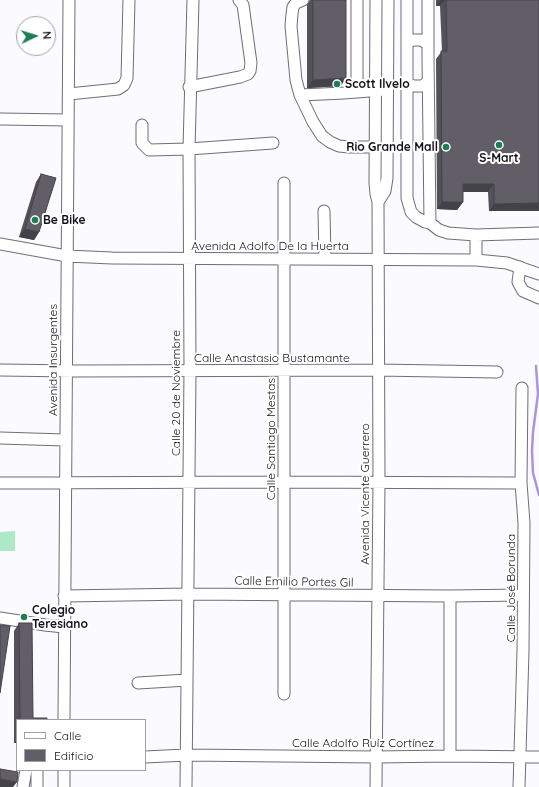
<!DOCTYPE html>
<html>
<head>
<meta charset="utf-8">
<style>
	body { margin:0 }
	#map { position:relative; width:539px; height:787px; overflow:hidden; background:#fbfaff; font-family:Quicksand,sans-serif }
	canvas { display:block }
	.legend { position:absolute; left:16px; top:719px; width:130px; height:52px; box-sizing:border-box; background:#fff; border:1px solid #a1a0a2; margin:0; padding:5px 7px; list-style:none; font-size:12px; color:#131216 }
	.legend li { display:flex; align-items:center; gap:8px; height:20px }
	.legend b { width:20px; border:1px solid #a1a0a2 }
	.north { position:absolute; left:16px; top:16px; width:40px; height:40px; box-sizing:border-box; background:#fff; border:1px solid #a1a0a2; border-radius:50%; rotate:86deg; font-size:11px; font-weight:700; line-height:16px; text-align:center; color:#131216 }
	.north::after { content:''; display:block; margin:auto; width:14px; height:18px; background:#1d7d54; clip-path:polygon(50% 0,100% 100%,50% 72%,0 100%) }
</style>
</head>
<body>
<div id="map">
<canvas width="539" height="787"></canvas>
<ul class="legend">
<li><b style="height:5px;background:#fff"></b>Calle</li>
<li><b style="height:11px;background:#615e68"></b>Edificio</li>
</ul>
<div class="north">N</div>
</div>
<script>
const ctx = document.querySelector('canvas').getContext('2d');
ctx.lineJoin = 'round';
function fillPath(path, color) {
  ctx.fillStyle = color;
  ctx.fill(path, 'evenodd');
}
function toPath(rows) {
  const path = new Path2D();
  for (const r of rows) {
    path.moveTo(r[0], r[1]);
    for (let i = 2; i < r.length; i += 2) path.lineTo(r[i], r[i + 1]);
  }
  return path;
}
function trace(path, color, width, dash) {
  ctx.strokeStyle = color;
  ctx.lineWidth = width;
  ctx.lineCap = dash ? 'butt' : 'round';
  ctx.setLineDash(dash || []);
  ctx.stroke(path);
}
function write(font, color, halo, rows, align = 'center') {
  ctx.font = font + ' Quicksand,sans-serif';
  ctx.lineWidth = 4;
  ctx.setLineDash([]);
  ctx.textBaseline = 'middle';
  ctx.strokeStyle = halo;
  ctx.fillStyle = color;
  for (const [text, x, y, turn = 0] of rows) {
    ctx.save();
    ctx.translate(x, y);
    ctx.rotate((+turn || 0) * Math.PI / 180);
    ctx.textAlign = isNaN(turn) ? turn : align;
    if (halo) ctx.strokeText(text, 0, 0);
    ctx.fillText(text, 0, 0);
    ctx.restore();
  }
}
fillPath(toPath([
	[15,531,15,551,0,551,0,532]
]), '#ade9c8');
trace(toPath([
	[536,366,538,394,533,432,532,451,533,473,539,495]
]), '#ac95db', 2.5);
const minor = toPath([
	[303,0,296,3,293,7,292,14,291,26,296,80,300,95,344,93,382,90],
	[357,0,357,92],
	[407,0,407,198,411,212,416,217,425,222,430,223,439,230,448,233,476,235,539,233],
	[428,0,428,57,430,223],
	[407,42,414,40,421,40,428,44],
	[407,83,413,86,423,86,428,81],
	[189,87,240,77,248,74,250,71,251,63,244,12,243,5,239,0],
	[69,94,118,89,124,85,127,78,129,0],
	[300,95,313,122,322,136,330,142,339,146,349,147,375,147],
	[0,119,68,120],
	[142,125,142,143,149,150,189,149,273,143],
	[378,202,385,191,387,178,388,0],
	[324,211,325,259],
	[476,235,476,260],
	[0,244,67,256,112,258,476,260,507,263,539,274],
	[520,267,518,282,523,291,539,298],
	[0,370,75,371,378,370,497,372],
	[0,438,65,440],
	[0,483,284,482,521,483],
	[64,596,189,594,450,596,523,595],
	[0,618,45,625,64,627],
	[138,683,187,680],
	[284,694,284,183],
	[64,720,69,0],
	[450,756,450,596],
	[145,757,186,755,376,757,450,756,539,757],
	[64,770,64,787],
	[23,787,26,770],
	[37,787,37,770],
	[186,787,190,371,189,149,193,0],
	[376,787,379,483,378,202,376,194,375,183,376,0],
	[519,787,523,651,524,523,521,483,522,388]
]);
trace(minor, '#706d77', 13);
trace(minor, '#fff', 11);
fillPath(toPath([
	[310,0,346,0,341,86,307,88,307,5],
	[436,0,539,0,539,211,489,211,488,192,463,192,463,202,457,210,437,209,436,59,442,51,440,6,436,6],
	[41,174,39,232,34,240,19,237,36,182],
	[19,623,33,718,47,720,17,720,17,743,14,743,14,631]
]), '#535159');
fillPath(toPath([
	[440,0,445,0,440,6,436,6],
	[346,78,341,86,307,88,313,80],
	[463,184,494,184,488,192,458,192],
	[442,202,463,202,457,210,437,209],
	[539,203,539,211,489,211,494,204],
	[25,229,39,232,34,240,19,237],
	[17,739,17,743,14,743],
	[0,779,17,782,13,787,0,787]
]), '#444249');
const building = toPath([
	[313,0,346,0,346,78,313,80,313,0],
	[446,0,539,0,539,203,494,204,494,184,463,184,463,202,442,202,441,51,447,51,446,0],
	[41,174,56,178,39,232,25,229,41,174],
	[19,623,32,623,33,718,47,718,47,720,20,720,19,623],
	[0,625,10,626,0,693,0,625],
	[0,769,18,772,17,782,0,779,0,769]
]);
fillPath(building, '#615e68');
trace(building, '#444249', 1);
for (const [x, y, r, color] of [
	[337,84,4,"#1d7d54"],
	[499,145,4,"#1d7d54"],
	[446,147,4,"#1d7d54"],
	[35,220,4,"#1d7d54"],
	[24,617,4,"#1d7d54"]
]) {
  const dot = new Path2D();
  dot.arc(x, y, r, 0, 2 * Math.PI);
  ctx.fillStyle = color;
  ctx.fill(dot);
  trace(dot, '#fff', 1.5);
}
write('bold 12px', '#131216', '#fff', [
	["Scott Ilvelo",345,84],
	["Rio Grande Mall",438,147,"right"],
	["S-Mart",499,158,"center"],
	["Be Bike",43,220],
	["Colegio",32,610],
	["Teresiano",32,624]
], 'left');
write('12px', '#131216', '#fff', [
	["Avenida Adolfo De la Huerta",270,246],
	["Calle Anastasio Bustamante",272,358],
	["Avenida Insurgentes",53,360,-90],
	["Calle 20 de Noviembre",176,393,-90],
	["Calle Santiago Mestas",271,439,-90],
	["Avenida Vicente Guerrero",365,494,-90],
	["Calle Emilio Portes Gil",294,582,1],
	["Calle José Borunda",511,588,-90],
	["Calle Adolfo Ruíz Cortínez",363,743]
]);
</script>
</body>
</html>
